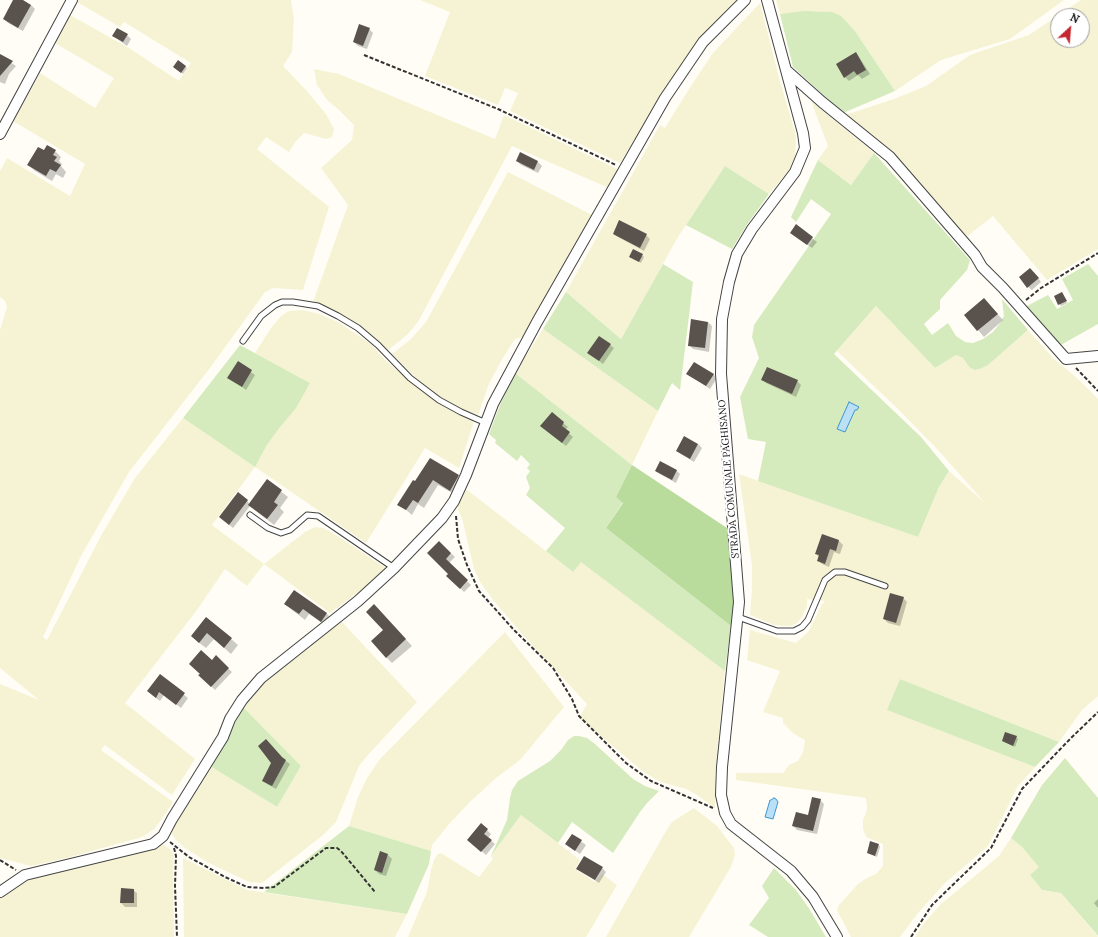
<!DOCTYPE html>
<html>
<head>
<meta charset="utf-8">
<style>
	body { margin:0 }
	#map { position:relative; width:1098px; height:937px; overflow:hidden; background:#fffdf5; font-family:Lora,serif }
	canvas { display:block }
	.north { position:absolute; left:1050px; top:8px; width:40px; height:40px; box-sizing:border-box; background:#fff; border:1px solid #a0a0a0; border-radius:50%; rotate:26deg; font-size:11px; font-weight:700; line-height:16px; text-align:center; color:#111 }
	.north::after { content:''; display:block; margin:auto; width:14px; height:18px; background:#c4262e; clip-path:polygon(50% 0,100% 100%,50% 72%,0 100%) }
</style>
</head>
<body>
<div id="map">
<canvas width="1098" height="937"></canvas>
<div class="north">N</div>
</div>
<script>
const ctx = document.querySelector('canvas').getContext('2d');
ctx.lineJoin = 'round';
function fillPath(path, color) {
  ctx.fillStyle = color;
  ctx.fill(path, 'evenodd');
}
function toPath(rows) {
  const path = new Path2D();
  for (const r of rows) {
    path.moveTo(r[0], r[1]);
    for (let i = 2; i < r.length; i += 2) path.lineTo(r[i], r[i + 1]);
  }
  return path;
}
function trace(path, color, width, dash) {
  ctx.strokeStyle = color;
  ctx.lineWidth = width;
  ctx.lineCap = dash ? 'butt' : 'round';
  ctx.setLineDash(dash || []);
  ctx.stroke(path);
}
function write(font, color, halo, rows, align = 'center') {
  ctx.font = font + ' Lora,serif';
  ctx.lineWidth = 4;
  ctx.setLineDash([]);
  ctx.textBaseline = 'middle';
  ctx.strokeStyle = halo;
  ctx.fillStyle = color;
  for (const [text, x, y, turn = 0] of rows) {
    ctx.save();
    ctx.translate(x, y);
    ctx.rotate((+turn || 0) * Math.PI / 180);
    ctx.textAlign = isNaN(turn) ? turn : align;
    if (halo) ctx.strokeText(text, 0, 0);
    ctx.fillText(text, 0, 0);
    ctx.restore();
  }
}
fillPath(toPath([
	[78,0,291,0,294,20,292,52,283,66,306,90,326,114,334,129,332,137,326,139,304,133,296,141,289,152,266,137,257,149,329,207,303,290,273,288,265,292,210,368,129,472,81,556,43,637,47,640,102,534,135,478,183,418,255,467,267,445,310,383,255,353,271,328,281,316,289,311,303,310,319,314,338,322,371,344,386,361,412,383,434,400,451,411,474,421,459,468,425,448,366,543,255,467,212,525,264,564,305,532,315,527,323,528,331,532,386,568,364,588,330,613,264,564,247,586,225,569,197,610,125,703,195,759,172,795,105,745,101,750,173,802,159,823,154,829,142,837,67,858,31,866,0,858,0,684,39,700,0,668,0,330,7,307,5,301,0,297,0,171,7,158,70,196,85,164,13,121,40,73,95,108,114,78,55,43,70,15,129,48,179,81,191,63,124,22,120,27,77,2],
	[420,0,736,0,704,33,689,52,620,163,510,111,518,93,505,88,498,105,425,76,450,12],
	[776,0,1064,0,1010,39,941,60,895,91,855,31,818,11,780,14],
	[1081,0,1098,0,1098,249,1047,280,993,216,966,237,886,146,845,115,894,99,926,86,970,55,1029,35],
	[1058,16,1082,16,1082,40,1058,40],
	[760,3,779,78,796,136,795,157,789,170,769,194,725,166,678,237,621,339,566,292,660,125,665,128,689,89,713,53],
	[314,69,339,74,495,139,504,115,619,170,609,188,512,146,418,322,407,335,387,351,374,338,350,320,336,312,313,302,348,205,321,168,352,140,354,125,339,110,327,100,317,85],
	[811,101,874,153,851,185,818,160,828,146],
	[508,172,592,215,523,337,515,339,501,361,489,384,478,415,460,409,441,398,423,385,392,354,411,339,426,322],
	[876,306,935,368,956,355,963,358,969,367,988,365,1028,330,1054,359,1076,377,1098,399,1098,696,1082,710,1059,742,900,679,888,710,1035,767,1018,786,988,846,945,883,918,913,900,937,851,937,837,910,839,905,858,884,867,878,876,874,883,866,883,844,866,837,863,829,863,820,867,810,866,798,736,780,736,773,783,773,789,765,798,761,803,752,805,740,794,734,783,723,783,718,763,712,780,671,747,660,750,630,796,643,809,631,821,606,825,601,807,599,807,606,802,617,796,624,790,626,774,625,750,615,752,591,752,565,739,474,918,537,939,487,949,471,985,503,938,450,899,410,837,351],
	[543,329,658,411,632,465,515,373],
	[466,489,573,572,581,561,725,671,715,776,715,808,697,795,686,789,661,782,645,773,579,718,587,704,522,634,494,601,480,582,474,569,462,518,458,510,458,505],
	[341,621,417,702,367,756,359,766,336,822,323,835,262,883,249,882,207,862,185,848,176,840,172,834,172,829,210,766,277,807,301,766,243,707,256,690,307,647],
	[505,632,564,707,520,760,496,778,470,802,450,823,432,845,431,851,349,826,358,797,367,778,380,759],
	[694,808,717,826,734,848,735,855,731,867,689,937,606,937,663,836,672,822],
	[521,815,580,860,575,869,595,882,602,874,617,885,586,937,408,937,427,892,431,870,434,860,438,854,441,853,479,877,493,859,491,856],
	[1011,838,1022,847,1040,867,1030,875,1042,890,1061,893,1098,937,915,937,924,923,941,904,999,856],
	[163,844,172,851,174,855,173,871,174,937,0,937,0,898,13,889,22,880,150,849],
	[183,858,247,890,407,914,395,937,184,937]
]), '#f6f3d4');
fillPath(toPath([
	[804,11,832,12,841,16,855,31,895,91,843,113,793,67,780,14],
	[874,153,970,260,967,270,940,300,940,309,924,324,932,335,948,323,956,336,965,342,973,343,983,339,993,332,1000,323,1004,316,1002,299,1028,330,988,365,982,368,975,370,969,367,963,358,956,355,935,368,876,306,834,354,921,437,949,471,939,487,918,537,758,481,766,442,748,439,740,397,759,358,752,337,754,325,831,214,811,199,796,222,791,217,818,160,851,185],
	[725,166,769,194,746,226,732,249,686,225],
	[663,264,693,282,680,390,672,383,658,411,543,329,566,292,621,339],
	[1088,264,1098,276,1098,324,1059,346,1025,307,1048,295,1057,309,1073,300,1062,279],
	[240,345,310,383,296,408,280,427,267,445,255,467,183,418],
	[515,373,632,465,616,497,623,502,606,528,731,626,725,671,581,562,573,572,546,551,565,528,526,495,530,488,526,477,530,471,527,468,530,464,521,455,517,461,495,443,496,440,489,434,500,405],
	[900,679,1059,742,1035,767,887,710],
	[243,707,301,766,277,807,210,766,224,745],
	[574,736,579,736,587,738,595,744,633,779,645,786,659,791,647,803,640,812,613,853,572,822,558,843,521,815,491,856,507,820,510,798,512,790,518,781,550,761,561,750,568,740],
	[1065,758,1098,798,1098,936,1061,893,1042,890,1030,875,1039,867,1022,847,1011,838,1042,785],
	[349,826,431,851,429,864,407,914,264,892],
	[774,868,796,890,810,910,826,937,768,937,749,925,769,898,762,886]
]), '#d5ebbd');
fillPath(toPath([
	[632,465,730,530,734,603,731,626,606,528,623,503,616,497]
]), '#b9dc9c');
const water = toPath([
	[849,402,859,407,857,410,855,410,845,432,837,429,849,402],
	[774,798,776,799,778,802,773,819,765,817,770,800,771,800,774,798]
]);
fillPath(water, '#b9e0f7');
trace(water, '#3f96cf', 1);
fillPath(toPath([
	[15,0,21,0,31,5,35,9,23,31,8,23,4,19],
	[369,29,373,33,367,49,358,46,354,42],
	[127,35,131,39,127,46,113,36],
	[856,53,859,57,870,74,862,79,858,75,849,81,845,77],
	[0,55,16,66,9,74,5,84,0,82],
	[185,66,187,68,183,74,174,67],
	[55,151,61,157,59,161,62,164,61,166,66,172,63,178,56,174,52,181,35,171,29,165,45,152],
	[520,154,538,162,542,166,538,173,521,165,517,161],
	[796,226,817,242,812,248,795,236],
	[614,234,646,235,650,239,644,251,618,237],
	[642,255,644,257,641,263,630,257],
	[1034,272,1041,282,1032,290,1028,287],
	[1062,293,1067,303,1061,306,1059,304],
	[984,299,1003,320,984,337,965,315],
	[708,322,712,326,709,352,693,349,689,345],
	[610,345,614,348,603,364,588,353],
	[238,363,255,375,246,390,229,377],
	[688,374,713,374,717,378,710,389],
	[762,379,797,381,801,385,796,397,766,383],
	[552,414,568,427,565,430,573,437,566,446,541,426],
	[698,444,702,448,694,462,681,454,677,450],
	[430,459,458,476,463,481,456,495,438,485,424,508,418,504,412,515,399,504,416,483],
	[676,470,680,474,676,483,660,474,656,471],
	[267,481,288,497,280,508,284,512,274,525,250,506,233,528,220,517,247,501,250,504],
	[823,536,839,541,843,545,840,554,834,552,829,567,822,564,818,560,819,557,816,554],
	[439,542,455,557,449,563,471,585,464,592,448,576,450,574],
	[903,598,907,602,900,626,888,623,884,619],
	[286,604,327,614,333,620,328,627,309,614,305,620,292,610],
	[380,612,412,646,392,663,386,657,385,630],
	[207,618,238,645,231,654,214,639,206,648,198,642],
	[216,657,232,672,215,690,200,675],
	[160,676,188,698,181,708,164,695,160,701,152,695],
	[1016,737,1018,739,1015,747,1003,741],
	[283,759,290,764,276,789,267,784,263,780,273,763],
	[820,800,824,804,817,834,797,830,793,826,808,816],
	[482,825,491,834,488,838,495,844,486,855,473,844],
	[572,835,586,845,580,854,570,847],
	[879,845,880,847,877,857,868,853],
	[380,852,388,855,392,859,386,876,379,874,375,870],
	[578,868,602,868,606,872,599,883,582,872],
	[133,890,137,893,137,907,125,907,121,903],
	[1098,899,1098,908,1094,903]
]), '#0003');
fillPath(toPath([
	[13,0,23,0,31,5,18,28,3,19],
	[359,24,370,28,363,46,353,42],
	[117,28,128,34,123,42,112,36],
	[856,52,866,70,857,75,854,71,844,78,836,64],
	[0,54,13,61,0,76],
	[178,60,186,66,181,73,173,67],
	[47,145,56,150,53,155,57,157,54,161,61,165,56,172,50,169,46,176,27,165,38,147,44,150],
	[520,152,538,161,534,170,516,161],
	[619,220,647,234,640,248,613,234],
	[796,224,813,237,807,245,790,233],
	[633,249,643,254,639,262,629,257],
	[1030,268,1039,278,1027,288,1019,277],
	[1062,292,1067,301,1058,305,1054,296],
	[984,298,998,314,977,331,964,315],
	[691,319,708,322,705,348,688,346],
	[599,336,611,344,599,361,587,353],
	[238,361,252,370,242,387,227,378],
	[694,362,714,374,706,386,686,374],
	[767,367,798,380,792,394,761,380],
	[552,412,564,422,562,426,570,432,562,443,540,426],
	[684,436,698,444,690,459,676,451],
	[430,458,459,475,450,491,433,480,418,503,413,500,406,510,397,505,413,480,415,481],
	[660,461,677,470,672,480,655,471],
	[267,479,282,490,274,502,278,505,267,519,248,505],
	[238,492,248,500,229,525,219,517],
	[822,534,839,540,836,551,830,549,825,564,817,561,819,555,815,554],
	[439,541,451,553,446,559,468,580,460,589,446,576,448,574,427,553],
	[294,590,327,613,321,622,303,609,299,614,284,604],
	[890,593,904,597,896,623,883,619],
	[374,604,406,639,386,658,371,641,383,630,366,612],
	[206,617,232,638,224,648,207,633,199,643,191,636],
	[201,650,212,660,216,655,229,668,211,687,198,675,200,674,189,664],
	[160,674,185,693,176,705,159,692,156,698,147,691],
	[1005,732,1017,736,1013,746,1002,741],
	[266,739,282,757,286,760,272,786,262,781,271,763,258,746],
	[812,797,821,799,813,831,792,826,796,812,808,815],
	[481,823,488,829,484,834,492,840,481,852,467,840],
	[572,834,582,840,575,851,565,844],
	[870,841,879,844,875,856,867,853],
	[380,851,388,854,382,873,374,870],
	[584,856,603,867,595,880,576,869],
	[121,888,134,889,134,903,120,903]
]), '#5a524d');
const service = toPath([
	[243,341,261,316,275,305,282,302,293,302,318,306,338,316,358,328,378,345,410,378,439,400,461,412,486,423],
	[250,515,268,528,281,533,290,530,307,515,318,516,394,568],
	[738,617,777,631,794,631,802,627,808,620,825,580,835,572,845,572,885,586]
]);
const minor = toPath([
	[767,0,803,133,805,148,795,172,752,229,737,254,729,282,722,319,721,374,739,602,722,767,721,795,725,813,731,824,791,871,813,897,837,937],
	[786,70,822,102,890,157,975,255,982,267,1003,288,1066,359,1098,356],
	[0,134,72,0],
	[0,892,25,875,153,844,163,836,172,819,223,737,230,719,242,700,261,678,358,601,394,568,442,518,454,501,466,475,493,404,537,322,665,98,703,42,745,0]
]);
trace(service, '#444', 7);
trace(minor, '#444', 12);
trace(toPath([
	[364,55,498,109,616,165],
	[1026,300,1041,288,1098,253],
	[1076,368,1098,391],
	[456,516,458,539,467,565,479,591,514,630,553,668,572,699,579,716,626,763,651,781,713,808],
	[170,842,189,857,225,877,247,887,264,888,274,887,326,848,337,848,341,851,375,892],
	[174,848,176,856,175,886,177,937],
	[0,860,16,870],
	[911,937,932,905,991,848,1022,789,1070,739,1098,712]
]), '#333', 2, [4, 2]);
trace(service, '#fff', 5);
trace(minor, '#fff', 10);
write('10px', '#111', '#fff', [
	["STRADA COMUNALE PAGHISANO",729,479,-95]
]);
</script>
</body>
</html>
